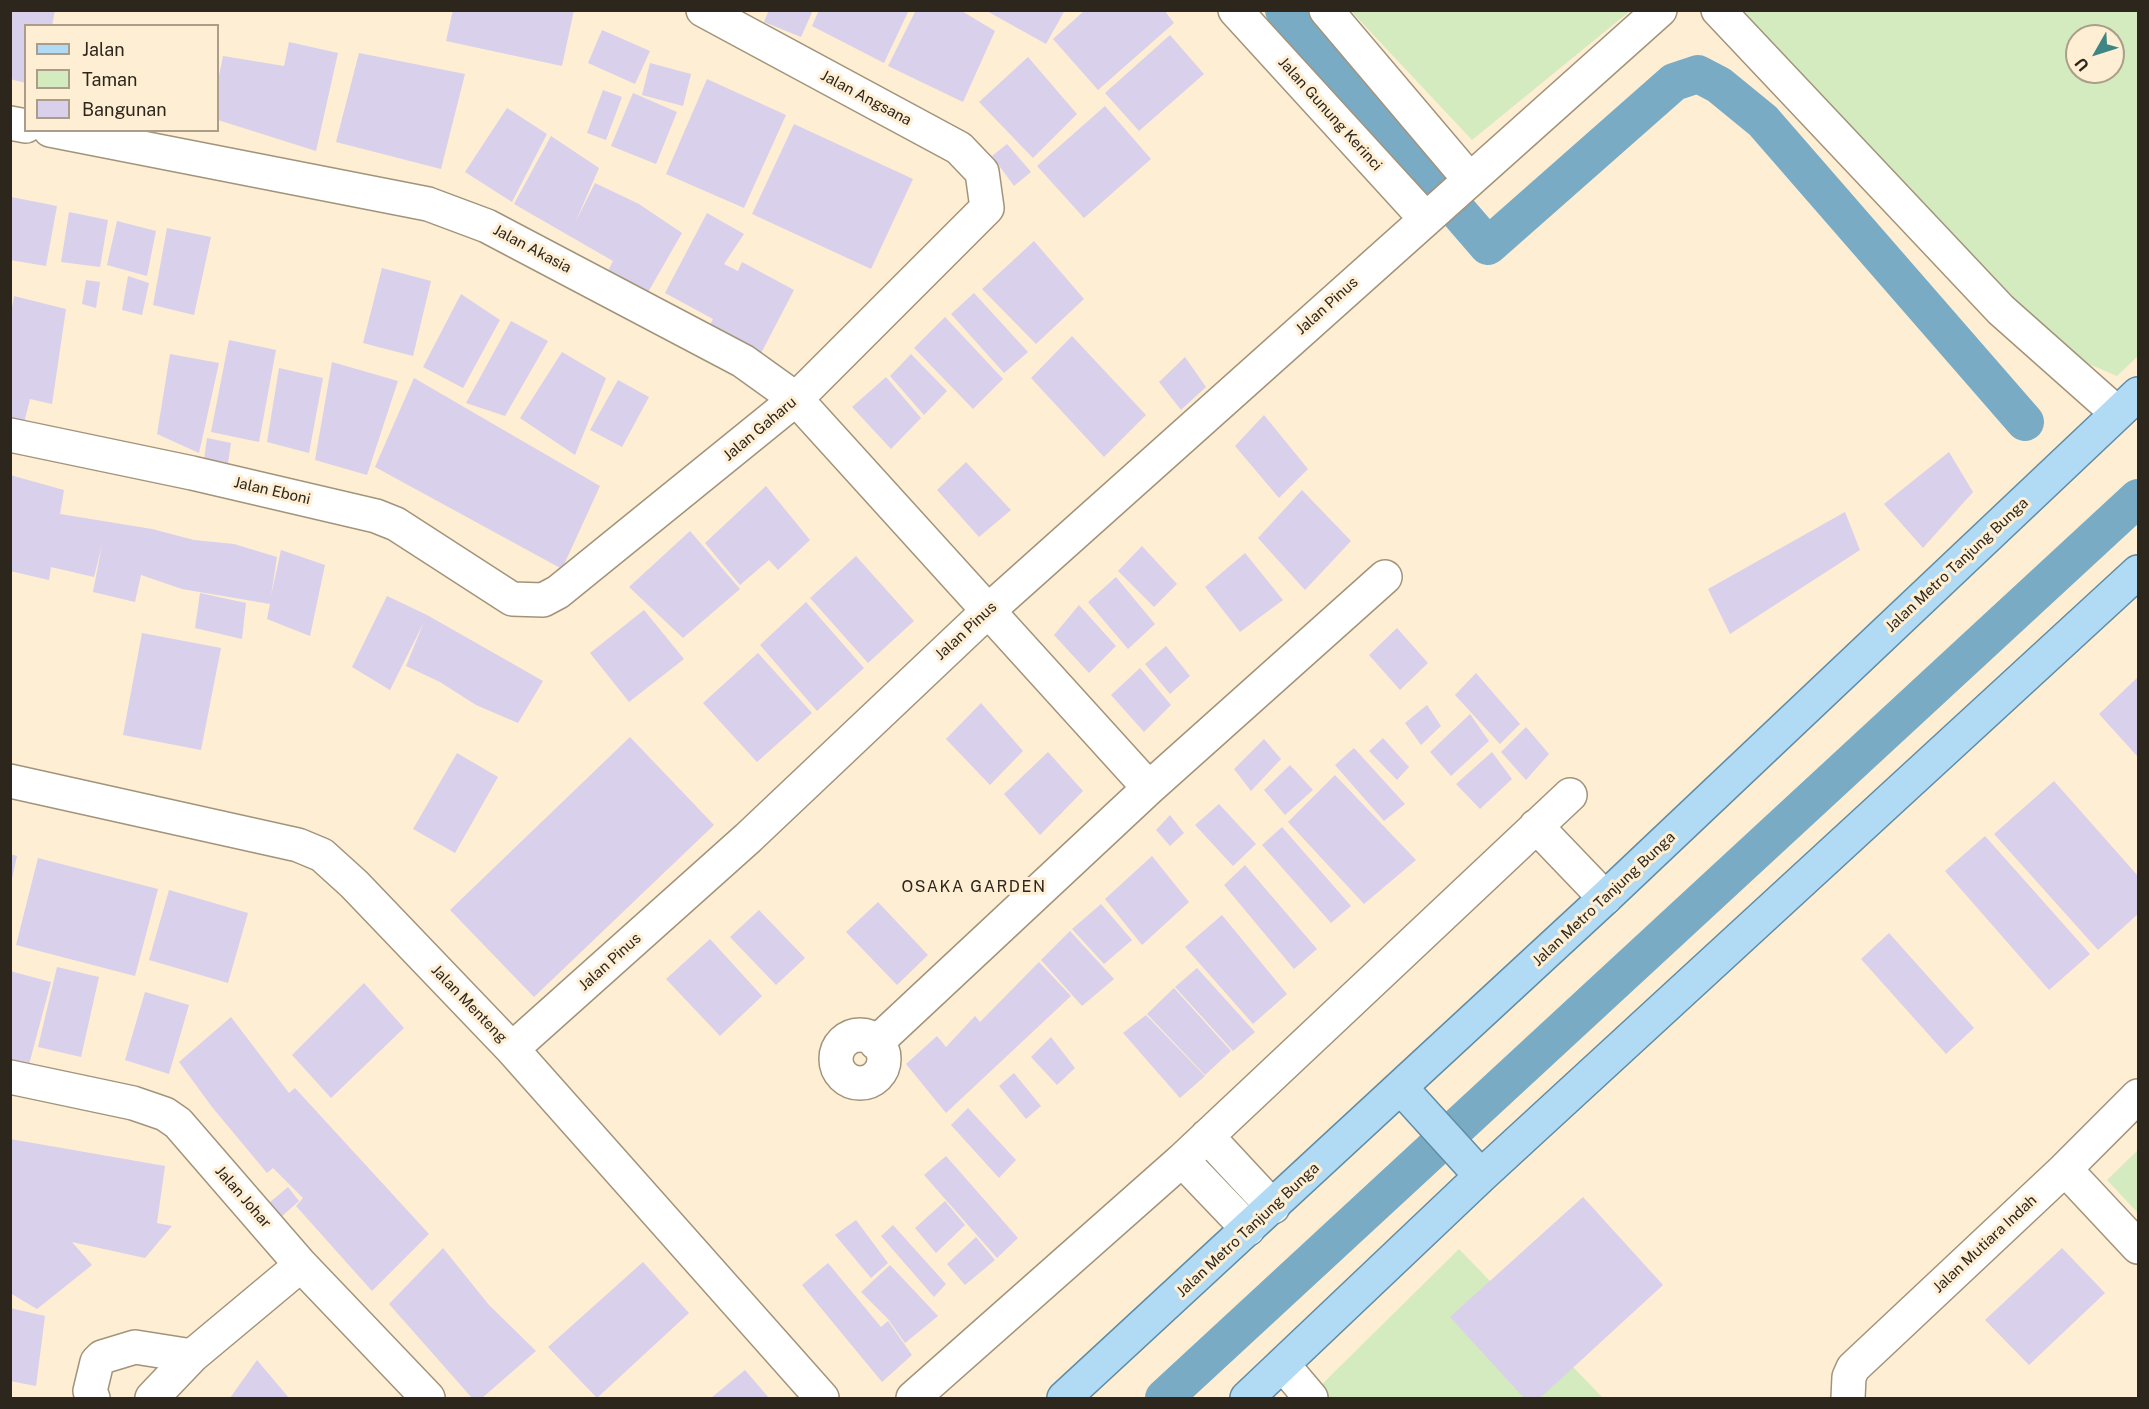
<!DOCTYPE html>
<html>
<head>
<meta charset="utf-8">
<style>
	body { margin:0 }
	#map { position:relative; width:2149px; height:1409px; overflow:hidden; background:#feeed3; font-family:"Public Sans",sans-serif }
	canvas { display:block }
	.frame { position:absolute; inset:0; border:12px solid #2c261c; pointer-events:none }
	.legend { position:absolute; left:24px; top:24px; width:195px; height:108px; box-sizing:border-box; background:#feeed3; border:2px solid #aa9e8a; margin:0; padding:8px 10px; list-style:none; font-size:18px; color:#2c261c }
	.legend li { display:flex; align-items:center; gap:12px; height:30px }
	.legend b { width:30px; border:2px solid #aa9e8a }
	.north { position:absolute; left:2065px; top:24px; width:60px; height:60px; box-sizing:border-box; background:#feeed3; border:2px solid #aa9e8a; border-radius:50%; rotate:231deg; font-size:16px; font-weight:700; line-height:24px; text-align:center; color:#2c261c }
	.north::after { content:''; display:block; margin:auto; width:21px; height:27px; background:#3d8685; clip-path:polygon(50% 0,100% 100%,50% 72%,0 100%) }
</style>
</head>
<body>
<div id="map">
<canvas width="2149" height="1409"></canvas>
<div class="frame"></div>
<ul class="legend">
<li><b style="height:8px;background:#b1dbf5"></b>Jalan</li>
<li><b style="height:16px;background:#d4eabf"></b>Taman</li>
<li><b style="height:16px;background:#d9d0ec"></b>Bangunan</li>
</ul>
<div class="north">U</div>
</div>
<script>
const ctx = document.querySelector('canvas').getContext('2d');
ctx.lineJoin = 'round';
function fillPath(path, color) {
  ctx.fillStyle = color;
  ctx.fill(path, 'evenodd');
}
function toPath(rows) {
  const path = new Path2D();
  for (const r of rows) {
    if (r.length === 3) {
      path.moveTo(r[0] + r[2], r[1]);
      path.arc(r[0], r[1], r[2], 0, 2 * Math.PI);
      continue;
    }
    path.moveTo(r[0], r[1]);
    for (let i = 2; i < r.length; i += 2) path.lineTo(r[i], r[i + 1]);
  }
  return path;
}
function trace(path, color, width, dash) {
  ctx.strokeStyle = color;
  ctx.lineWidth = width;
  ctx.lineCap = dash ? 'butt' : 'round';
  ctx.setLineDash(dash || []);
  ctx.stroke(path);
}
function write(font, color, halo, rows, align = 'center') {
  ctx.font = font + ' "Public Sans",sans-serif';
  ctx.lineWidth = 6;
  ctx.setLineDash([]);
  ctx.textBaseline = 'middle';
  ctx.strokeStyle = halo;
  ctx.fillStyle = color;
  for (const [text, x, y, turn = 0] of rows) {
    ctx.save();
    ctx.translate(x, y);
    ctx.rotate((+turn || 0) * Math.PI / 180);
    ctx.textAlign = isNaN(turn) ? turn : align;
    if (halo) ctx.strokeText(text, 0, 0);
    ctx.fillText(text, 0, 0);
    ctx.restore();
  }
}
fillPath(toPath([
	[1351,11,1630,11,1472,140],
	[1728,11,2138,11,2138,356,2117,376,2072,357],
	[2077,36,2113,36,2113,72,2077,72],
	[2138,1150,2138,1213,2107,1180],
	[1459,1249,1603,1398,1308,1398]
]), '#d4eabf');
trace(toPath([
	[1284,10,1488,246,1674,82,1698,74,1719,85,1763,121,2025,422],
	[1164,1398,2138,498]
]), '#7aabc5', 38);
fillPath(toPath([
	[10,10,55,10,52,26,26,26,26,83,10,79],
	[453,10,574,10,562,66,446,41],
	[769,10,813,10,801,37,764,22],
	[819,10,909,10,884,63,812,26],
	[916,10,960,10,995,31,963,102,888,66],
	[985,10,1065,10,1046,44],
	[1085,10,1164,10,1174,23,1098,90,1053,39],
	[602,30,650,51,635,84,588,63],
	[1170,35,1204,74,1139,131,1105,93],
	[289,42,338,53,316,151,218,120,218,81,223,56,284,66],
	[359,53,465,74,441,169,336,142],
	[1028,57,1077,114,1033,158,979,102],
	[650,63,691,74,683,106,642,95],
	[707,79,786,115,744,208,666,174],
	[603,90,622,97,606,140,587,133],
	[633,93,677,112,656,164,611,146],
	[1105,106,1151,159,1084,218,1037,166],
	[507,108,547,134,512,202,465,172],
	[794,124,913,179,871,269,752,214],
	[551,136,599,168,575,223,595,183,639,204,682,233,647,294,604,279,613,261,514,204],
	[1007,144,1031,172,1014,186,992,156],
	[11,197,57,206,46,266,10,260],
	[69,212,108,220,100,267,61,262],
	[707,213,744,234,724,264,738,271,742,262,794,290,758,359,706,332,713,319,665,293],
	[117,221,156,231,147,276,107,265],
	[167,228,211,237,194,315,153,305],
	[1034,241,1084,299,1036,344,982,289],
	[382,268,431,281,413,356,363,343],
	[128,276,149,283,142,315,122,310],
	[86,280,100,282,96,308,82,304],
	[974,293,1028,352,1004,373,951,314],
	[461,294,500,320,463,388,423,367],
	[14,296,66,309,52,404,30,399,24,423,10,422,10,319],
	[945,317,1003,379,973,409,914,348],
	[511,321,548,341,505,416,466,403],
	[1072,336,1146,415,1104,457,1031,378],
	[229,340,276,350,259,442,211,432],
	[562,352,606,378,575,455,520,418],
	[170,354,219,363,199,453,157,434],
	[911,354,947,391,924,415,890,376],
	[1185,357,1206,387,1181,410,1159,382],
	[332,362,398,381,367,475,315,460],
	[279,368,323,378,309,453,267,442],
	[886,377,921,418,891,449,852,407],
	[414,378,600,486,562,569,375,467],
	[618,380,649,397,622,447,590,430],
	[1264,415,1308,469,1279,498,1235,446],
	[207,438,231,443,226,477,202,474],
	[1949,452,1973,492,1923,548,1884,504],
	[966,462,1011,510,979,537,937,490],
	[10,475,64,490,60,514,152,529,194,540,234,544,277,557,271,596,281,550,325,565,310,636,267,619,270,604,182,589,141,575,135,602,93,592,102,545,94,577,51,567,49,580,10,571],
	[766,486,810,540,778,570,769,560,740,585,705,543],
	[1302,490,1351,541,1305,590,1258,538],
	[1845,512,1860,550,1730,634,1708,589],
	[690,531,740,589,683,638,629,587],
	[1142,546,1177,584,1154,607,1118,571],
	[1245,553,1283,600,1240,632,1205,587],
	[856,556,914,621,868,663,810,598],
	[1116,577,1155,624,1128,649,1088,602],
	[200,593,246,603,242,639,195,628],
	[387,596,427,615,543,681,518,723,476,705,440,682,406,666,424,622,390,690,352,667],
	[806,602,864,668,817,711,760,645],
	[1079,605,1116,646,1089,673,1054,635],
	[644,610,684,659,629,702,590,653],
	[1397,628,1428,663,1400,690,1369,655],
	[142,633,221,648,201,750,123,735],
	[1166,646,1190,676,1170,694,1145,664],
	[758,653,812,713,757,762,703,703],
	[1140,668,1171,705,1144,732,1111,695],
	[1476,673,1520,724,1500,744,1455,695],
	[2138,677,2138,757,2099,714],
	[981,703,1023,751,990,785,946,739],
	[1427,705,1441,726,1421,745,1405,723],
	[1470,714,1489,741,1451,776,1430,752],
	[1526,727,1549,754,1526,780,1501,752],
	[630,737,714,825,534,997,450,910],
	[1383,738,1409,767,1397,780,1369,751],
	[1264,739,1281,759,1251,791,1234,769],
	[1354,748,1405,804,1384,821,1335,765],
	[1048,752,1083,791,1040,835,1004,794],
	[1492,752,1512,779,1480,809,1456,784],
	[457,753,498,777,455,853,413,829],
	[1290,765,1313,790,1285,815,1264,790],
	[1335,775,1416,860,1364,904,1288,822],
	[2054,781,2138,876,2138,914,2098,950,1994,834],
	[1219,804,1256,844,1233,866,1195,825],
	[1170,815,1184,833,1170,846,1156,830],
	[1282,827,1351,906,1331,923,1262,845],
	[1985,836,2090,954,2049,990,1945,871],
	[10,854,17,856,11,883,10,883],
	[1152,856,1189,902,1142,945,1105,899],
	[38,858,158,889,135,976,16,945],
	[1245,865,1317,949,1294,969,1224,885],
	[169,890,248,913,228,983,149,960],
	[878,902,928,955,897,985,846,932],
	[1101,904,1132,940,1104,964,1072,929],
	[759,910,805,958,776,985,730,937],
	[1222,915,1287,994,1253,1024,1185,947],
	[1070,931,1114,979,1082,1006,1041,960],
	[1889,933,1974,1028,1946,1054,1861,959],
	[710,939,762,996,720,1036,666,979],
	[1039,962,1071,996,946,1113,906,1064,937,1036,946,1047,975,1016,980,1022],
	[57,967,99,977,81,1057,38,1047],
	[1197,968,1255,1032,1233,1051,1175,987],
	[10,971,51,982,27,1072,10,1068],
	[364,983,404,1028,331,1098,292,1055],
	[1174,988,1231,1051,1205,1075,1147,1014],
	[145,992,189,1005,169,1074,125,1060],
	[1146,1015,1205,1076,1180,1098,1123,1033],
	[231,1017,289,1093,295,1088,429,1234,372,1291,296,1206,303,1198,273,1168,267,1173,212,1107,179,1062],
	[1051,1037,1075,1068,1057,1085,1031,1057],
	[1014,1073,1041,1106,1026,1119,999,1086],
	[968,1108,1016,1160,999,1178,951,1125],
	[10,1139,165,1166,157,1223,172,1226,145,1258,72,1242,92,1265,37,1309,10,1293],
	[946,1156,1018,1238,997,1258,924,1175],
	[288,1187,299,1201,281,1217,269,1203],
	[1583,1197,1663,1285,1540,1398,1524,1398,1450,1317],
	[945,1201,965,1225,936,1253,915,1228],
	[856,1220,888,1263,871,1278,835,1235],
	[893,1225,946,1284,934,1297,881,1236],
	[976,1237,995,1260,965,1285,947,1264],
	[443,1248,489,1305,536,1351,482,1398,472,1398,389,1304],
	[2062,1248,2105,1293,2029,1365,1985,1320],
	[643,1262,689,1313,597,1398,548,1347],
	[828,1263,881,1327,888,1321,912,1355,882,1382,802,1285],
	[890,1265,938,1316,905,1343,888,1319,861,1292],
	[10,1308,45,1316,36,1386,10,1381],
	[257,1360,289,1398,230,1398],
	[745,1370,769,1398,711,1398]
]), '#d9d0ec');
const minor = toPath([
	[1235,10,1425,218],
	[1326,10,1470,180],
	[1718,10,2001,310,2117,413],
	[10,123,26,126],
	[50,130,428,204,487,226,743,361,796,399,1149,788,1385,577],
	[10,435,192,473,376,516,396,524,512,599,543,600,558,592,796,399,987,208,982,172,959,148,703,10],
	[10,781,298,845,322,855,354,884,512,1049,822,1398],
	[1536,826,1605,898],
	[860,1059,24],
	[876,1043,1149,788],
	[512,1049,748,838,989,610,1660,10],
	[10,1077,133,1103,165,1114,178,1123,301,1265,428,1398],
	[1207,1136,1273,1207],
	[1182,1160,1248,1229],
	[2065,1169,2138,1247],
	[1283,1365,1311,1398],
	[93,1398,90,1391,97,1362,102,1357,135,1347,192,1356],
	[152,1398,192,1356,301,1265],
	[913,1398,1182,1160,1570,795],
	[1848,1398,1849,1377,1853,1368,2065,1169,2138,1096]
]);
const major = toPath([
	[1401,1088,1481,1176],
	[1064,1398,1605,898,2138,394],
	[1247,1398,1481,1176,2138,572]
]);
trace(minor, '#a2947b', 36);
trace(major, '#618ca4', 36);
trace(minor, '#fff', 33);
trace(major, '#b1dbf5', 33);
write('15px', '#2c261c', '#feeed3', [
	["Jalan Angsana",866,98,28],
	["Jalan Gunung Kerinci",1330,114,48],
	["Jalan Akasia",532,249,28],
	["Jalan Pinus",1327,306,-42],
	["Jalan Gaharu",760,429,-40],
	["Jalan Eboni",272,491,13],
	["Jalan Metro Tanjung Bunga",1957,565,-43],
	["Jalan Pinus",966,631,-43],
	["Jalan Metro Tanjung Bunga",1604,899,-43],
	["Jalan Pinus",610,962,-42],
	["Jalan Menteng",469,1004,46],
	["Jalan Johar",243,1197,49],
	["Jalan Metro Tanjung Bunga",1248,1230,-43],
	["Jalan Mutiara Indah",1985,1244,-43]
]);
ctx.letterSpacing = '1.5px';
write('16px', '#2c261c', '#feeed3', [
	["OSAKA GARDEN",974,887]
]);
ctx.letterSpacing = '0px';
</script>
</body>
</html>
